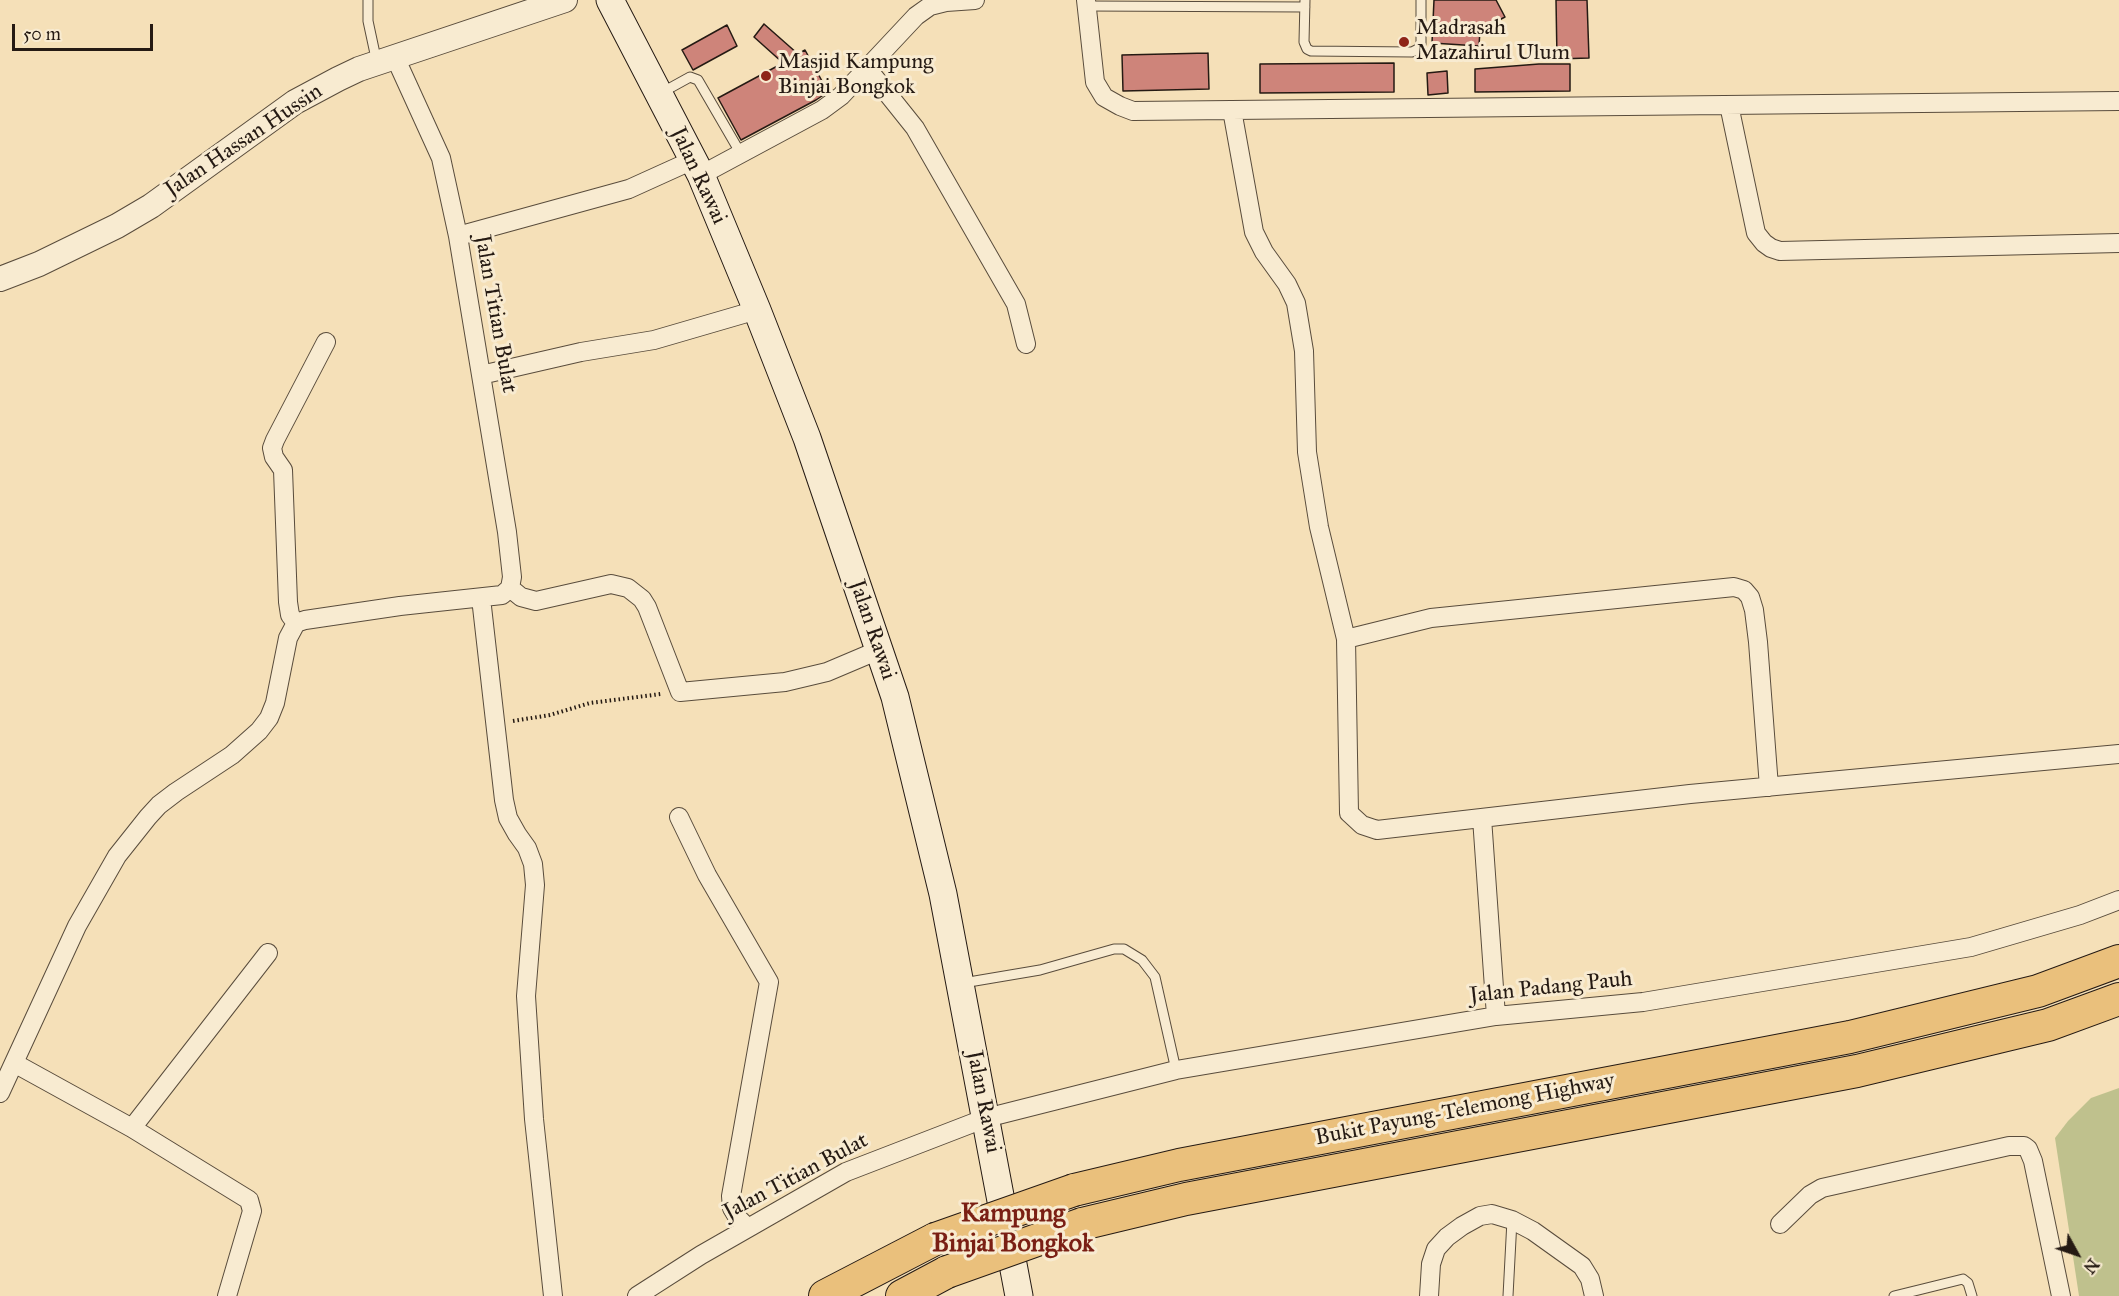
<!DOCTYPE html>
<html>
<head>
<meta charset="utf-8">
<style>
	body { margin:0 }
	#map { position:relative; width:2119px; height:1296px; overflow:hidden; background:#f5e0b8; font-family:"IM FELL Great Primer",serif }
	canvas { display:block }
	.north { position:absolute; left:2047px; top:1224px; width:60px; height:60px; -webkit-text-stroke:4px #f8ebd1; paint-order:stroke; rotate:130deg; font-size:16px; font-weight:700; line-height:24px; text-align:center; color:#251a13 }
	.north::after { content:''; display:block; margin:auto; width:21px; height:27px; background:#251a13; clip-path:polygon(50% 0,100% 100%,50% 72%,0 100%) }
	.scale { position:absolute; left:12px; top:24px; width:141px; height:27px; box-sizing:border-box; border:3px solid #251a13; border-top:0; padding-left:8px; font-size:18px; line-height:21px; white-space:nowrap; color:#251a13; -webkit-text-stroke:4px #f8ebd1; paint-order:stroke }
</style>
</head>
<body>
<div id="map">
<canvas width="2119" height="1296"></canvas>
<div class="north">N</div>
<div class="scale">50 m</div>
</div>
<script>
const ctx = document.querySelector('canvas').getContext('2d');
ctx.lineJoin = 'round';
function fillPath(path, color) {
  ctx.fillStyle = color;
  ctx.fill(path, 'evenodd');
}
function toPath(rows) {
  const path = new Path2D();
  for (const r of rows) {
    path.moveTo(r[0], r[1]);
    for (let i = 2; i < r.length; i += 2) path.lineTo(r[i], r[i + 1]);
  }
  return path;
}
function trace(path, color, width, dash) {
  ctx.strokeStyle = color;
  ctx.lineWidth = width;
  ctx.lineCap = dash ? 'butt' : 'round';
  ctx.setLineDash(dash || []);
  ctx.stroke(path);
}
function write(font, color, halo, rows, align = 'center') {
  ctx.font = font + ' "IM FELL Great Primer",serif';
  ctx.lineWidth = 6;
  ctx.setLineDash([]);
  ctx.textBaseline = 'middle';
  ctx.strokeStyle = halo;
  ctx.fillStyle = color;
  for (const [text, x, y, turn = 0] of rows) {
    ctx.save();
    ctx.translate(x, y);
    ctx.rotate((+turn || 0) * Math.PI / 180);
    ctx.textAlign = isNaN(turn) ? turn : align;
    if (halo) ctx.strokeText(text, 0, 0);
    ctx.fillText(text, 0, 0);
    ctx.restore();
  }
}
fillPath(toPath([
	[2119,1088,2119,1296,2079,1296,2055,1138,2068,1121,2091,1098]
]), '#bfc18d');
const building = toPath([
	[1434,0,1496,0,1505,17,1480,30,1479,46,1432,43,1434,0],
	[1556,0,1587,0,1589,58,1557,59,1556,0],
	[764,24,798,54,805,50,828,92,816,100,741,140,718,98,783,63,754,37,764,24],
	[727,25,737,46,693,70,682,50,727,25],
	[1208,53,1209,89,1123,91,1122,55,1208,53],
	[1394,63,1394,92,1260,93,1260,64,1394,63],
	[1539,64,1570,64,1570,91,1475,92,1475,69,1539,64],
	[1447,71,1448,93,1428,95,1427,73,1447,71]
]);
fillPath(building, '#ce847a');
trace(building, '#251a13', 1.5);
const service = toPath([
	[368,0,368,21,377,63],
	[1305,0,1304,42,1307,49,1311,51,1412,52,1418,49,1421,44,1421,0],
	[1086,6,1305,7],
	[661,93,690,77,698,80,741,154],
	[963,983,1040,970,1114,949,1124,949,1142,960,1155,977,1176,1070],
	[1508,1296,1512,1220],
	[1894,1296,1963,1279,1968,1283,1972,1296]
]);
const minor = toPath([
	[1086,0,1095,82,1104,97,1120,106,1133,111,2119,101],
	[395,57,441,158,458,236,507,532,512,577,510,588],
	[867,68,915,128,1016,304,1026,344],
	[1729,105,1756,233,1764,243,1771,248,1780,251,2119,243],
	[1232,110,1254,232,1264,252,1287,284,1296,303,1304,351,1307,452,1319,527,1346,639,1349,813,1362,825,1377,830,1690,794,2119,754],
	[701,175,822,110,841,96,916,16,930,6,946,2,975,0],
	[458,236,629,189,693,160],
	[481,375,581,352,654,340,757,310],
	[510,588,521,597,536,601,611,584,628,588,642,599,647,607,680,692,785,682,827,672,879,650],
	[481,598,504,800,508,818,517,834,527,848,533,864,535,885,526,996,534,1119,553,1296],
	[296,623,290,615,288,602,283,470,274,457,272,448,275,440,326,342],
	[1346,639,1431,618,1734,587,1744,590,1750,597,1754,610,1758,642,1769,787],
	[679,817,707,875,769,982,731,1196,732,1208,738,1218,748,1228],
	[1482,818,1496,1016],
	[14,1063,132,1128,249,1200,252,1211,227,1296],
	[0,1093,77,926,117,856,148,817,159,805,176,792,232,755,259,731,269,718,275,703,288,638,296,623,305,620,400,606,502,595,510,588],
	[132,1128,268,953],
	[1780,1224,1810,1195,1822,1188,2009,1146,2024,1146,2028,1149,2033,1161,2061,1296],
	[637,1296,701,1255,846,1172,986,1118,1176,1070,1496,1016,1643,1002,1971,947,2080,915,2119,900],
	[1429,1296,1431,1264,1436,1249,1447,1237,1462,1226,1480,1216,1492,1214,1512,1220,1533,1231,1582,1266,1590,1279,1594,1296]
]);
const tertiary = toPath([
	[0,279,39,264,117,226,151,206,295,102,338,79,359,69,565,0]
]);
const secondary = toPath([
	[610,0,701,175,757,310,807,438,895,697,943,894,1019,1296]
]);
const trunk = toPath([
	[1074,1190,1179,1165,1850,1037,2038,991,2119,961],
	[1082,1224,1186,1199,1857,1071,2048,1025,2119,999],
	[825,1296,935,1239],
	[902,1296,947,1272]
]);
trace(service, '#594c3c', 11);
trace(minor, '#594c3c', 20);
trace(tertiary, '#594c3c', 26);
trace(secondary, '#251a13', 29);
trace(trunk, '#251a13', 34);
trace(toPath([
	[513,721,550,715,590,703,661,694]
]), '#251a13', 4, [1.5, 3]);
trace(service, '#f8ebd1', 9);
trace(minor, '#f8ebd1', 18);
trace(tertiary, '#f8ebd1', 24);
trace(secondary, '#f8ebd1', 27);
trace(trunk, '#eac07c', 32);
const trunkBridge = toPath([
	[935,1239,1074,1190],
	[947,1272,1082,1224]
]);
trace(trunkBridge, '#251a13', 34, []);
trace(trunkBridge, '#eac07c', 32);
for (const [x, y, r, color] of [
	[1404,42,6,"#8f2418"],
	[766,76,6,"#8f2418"]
]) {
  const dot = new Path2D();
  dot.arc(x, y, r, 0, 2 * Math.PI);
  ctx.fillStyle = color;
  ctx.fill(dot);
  trace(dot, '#f8ebd1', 2);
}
write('22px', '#251a13', '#f8ebd1', [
	["Madrasah",1416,29],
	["Mazahirul Ulum",1416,54],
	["Masjid Kampung",778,63],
	["Binjai Bongkok",778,88]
], 'left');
write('22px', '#251a13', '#f8ebd1', [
	["Jalan Hassan Hussin",244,141,-34],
	["Jalan Rawai",698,176,65],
	["Jalan Titian Bulat",495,314,80],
	["Jalan Rawai",872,630,71],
	["Jalan Padang Pauh",1551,988,-6],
	["Jalan Rawai",983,1102,79],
	["Bukit Payung-Telemong Highway",1465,1110,-11],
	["Jalan Titian Bulat",796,1177,-28]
]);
write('bold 26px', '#7a1f14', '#f8ebd1', [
	["Kampung",1013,1215],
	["Binjai Bongkok",1013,1245]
]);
</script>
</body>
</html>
